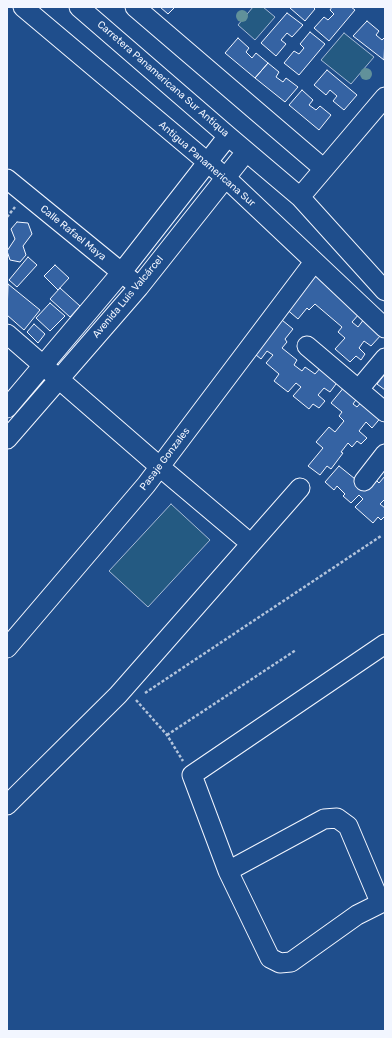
<!DOCTYPE html>
<html>
<head>
<meta charset="utf-8">
<style>
	body { margin:0 }
	#map { position:relative; width:392px; height:1038px; overflow:hidden; background:#1f4e8c; font-family:Rubik,sans-serif }
	canvas { display:block }
	.frame { position:absolute; inset:0; border:8px solid #f2f6ff; pointer-events:none }
</style>
</head>
<body>
<div id="map">
<canvas width="392" height="1038"></canvas>
<div class="frame"></div>
</div>
<script>
const ctx = document.querySelector('canvas').getContext('2d');
ctx.lineJoin = 'round';
function fillPath(path, color) {
  ctx.fillStyle = color;
  ctx.fill(path, 'evenodd');
}
function toPath(rows) {
  const path = new Path2D();
  for (const r of rows) {
    path.moveTo(r[0], r[1]);
    for (let i = 2; i < r.length; i += 2) path.lineTo(r[i], r[i + 1]);
  }
  return path;
}
function trace(path, color, width, dash) {
  ctx.strokeStyle = color;
  ctx.lineWidth = width;
  ctx.lineCap = dash ? 'butt' : 'round';
  ctx.setLineDash(dash || []);
  ctx.stroke(path);
}
function write(font, color, halo, rows, align = 'center') {
  ctx.font = font + ' Rubik,sans-serif';
  ctx.lineWidth = 3;
  ctx.setLineDash([]);
  ctx.textBaseline = 'middle';
  ctx.strokeStyle = halo;
  ctx.fillStyle = color;
  for (const [text, x, y, turn = 0] of rows) {
    ctx.save();
    ctx.translate(x, y);
    ctx.rotate((+turn || 0) * Math.PI / 180);
    ctx.textAlign = isNaN(turn) ? turn : align;
    if (halo) ctx.strokeText(text, 0, 0);
    ctx.fillText(text, 0, 0);
    ctx.restore();
  }
}
const green = toPath([
	[253,7,263,7,275,17,255,40,238,25,253,7],
	[344,33,374,57,351,84,321,60,344,33],
	[171,504,210,540,148,607,109,571,171,504]
]);
fillPath(green, '#245a82');
trace(green, '#a8bbd7', 1);
const building = toPath([
	[160,7,175,7,168,14,160,7],
	[291,7,313,7,315,9,305,21,290,8,291,7],
	[332,7,351,7,355,10,329,41,314,28,324,17,328,20,334,14,330,10,332,7],
	[287,13,303,25,292,37,287,33,281,40,286,44,276,56,261,43,287,13],
	[367,21,379,31,376,35,382,40,385,37,384,60,353,36,367,21],
	[310,32,325,44,299,75,284,63,294,51,299,54,304,48,300,44,310,32],
	[238,38,249,48,246,52,252,58,256,53,268,63,255,78,225,53,238,38],
	[268,63,279,72,276,77,283,82,286,78,298,87,285,102,255,78,268,63],
	[327,70,357,95,344,110,333,101,337,96,330,90,326,95,314,85,327,70],
	[302,90,313,100,309,105,316,110,320,106,331,115,319,130,289,105,302,90],
	[17,222,28,223,32,234,23,246,26,255,20,262,10,260,7,251,15,239,11,229,17,222],
	[28,257,37,265,17,287,9,280,28,257],
	[55,265,69,278,58,290,44,276,55,265],
	[313,273,360,313,352,322,358,327,364,319,382,334,371,346,364,341,359,348,365,354,361,360,356,356,350,362,335,349,345,338,338,332,342,327,315,304,309,310,307,308,298,319,284,307,313,273],
	[8,284,40,310,24,330,7,315,8,284],
	[60,288,80,306,70,317,50,299,60,288],
	[50,303,65,316,50,331,36,318,50,303],
	[277,316,293,329,285,339,287,342,282,348,297,360,294,365,302,371,305,367,315,374,322,366,339,380,330,392,324,388,318,395,325,401,319,408,313,404,309,409,293,396,301,387,296,383,288,392,274,381,279,374,266,363,273,355,267,351,261,359,250,350,277,316],
	[34,324,45,334,38,343,27,332,34,324],
	[385,374,385,390,377,384,385,374],
	[345,386,358,397,353,404,357,407,364,399,383,415,372,428,366,422,359,431,367,438,361,444,357,441,352,447,348,443,341,452,343,453,331,469,327,466,320,475,308,466,323,448,316,442,329,427,335,432,344,421,339,416,342,412,331,403,345,386],
	[339,466,365,487,373,477,379,483,385,476,385,499,380,504,385,508,385,516,381,520,378,517,373,523,355,507,363,499,359,495,351,503,343,496,345,494,337,486,334,490,325,482,339,466]
]);
fillPath(building, '#3563a3');
trace(building, '#f2f6ff', 1);
const minor = toPath([
	[23,7,225,177,385,328],
	[79,7,228,136,300,197,385,291],
	[135,7,324,169],
	[7,179,132,281],
	[300,197,385,97],
	[7,334,160,467,250,543],
	[307,346,385,412],
	[359,389,385,358],
	[7,408,121,273,228,136],
	[7,439,139,287,246,152],
	[364,481,385,454],
	[385,644,192,775,228,871,270,958,280,963,291,962,357,915,385,901],
	[7,648,146,485,314,262],
	[7,805,118,695,300,488],
	[228,871,324,819,337,818,348,826,380,902]
]);
trace(minor, '#f2f6ff', 21);
trace(toPath([
	[7,217,15,207],
	[145,693,381,536],
	[136,700,167,735,183,761],
	[167,735,296,650]
]), '#b3c4dc', 2.5, [3, 2]);
trace(minor, '#1f4e8c', 19);
ctx.fillStyle = '#61919a';
for (const [x, y] of [
	[242,16],
	[366,74]
]) {
  ctx.beginPath();
  ctx.arc(x, y, 6, 0, 2 * Math.PI);
  ctx.fill();
}
write('10px', '#f2f6ff', '#1f4e8c', [
	["Carretera Panamericana Sur Antiqua",163,79,41],
	["Antigua Panamericana Sur",207,164,41],
	["Calle Rafael Maya",73,233,39],
	["Avenida Luis Valcárcel",128,297,-50],
	["Pasaje Gonzales",165,459,-53]
]);
</script>
</body>
</html>
